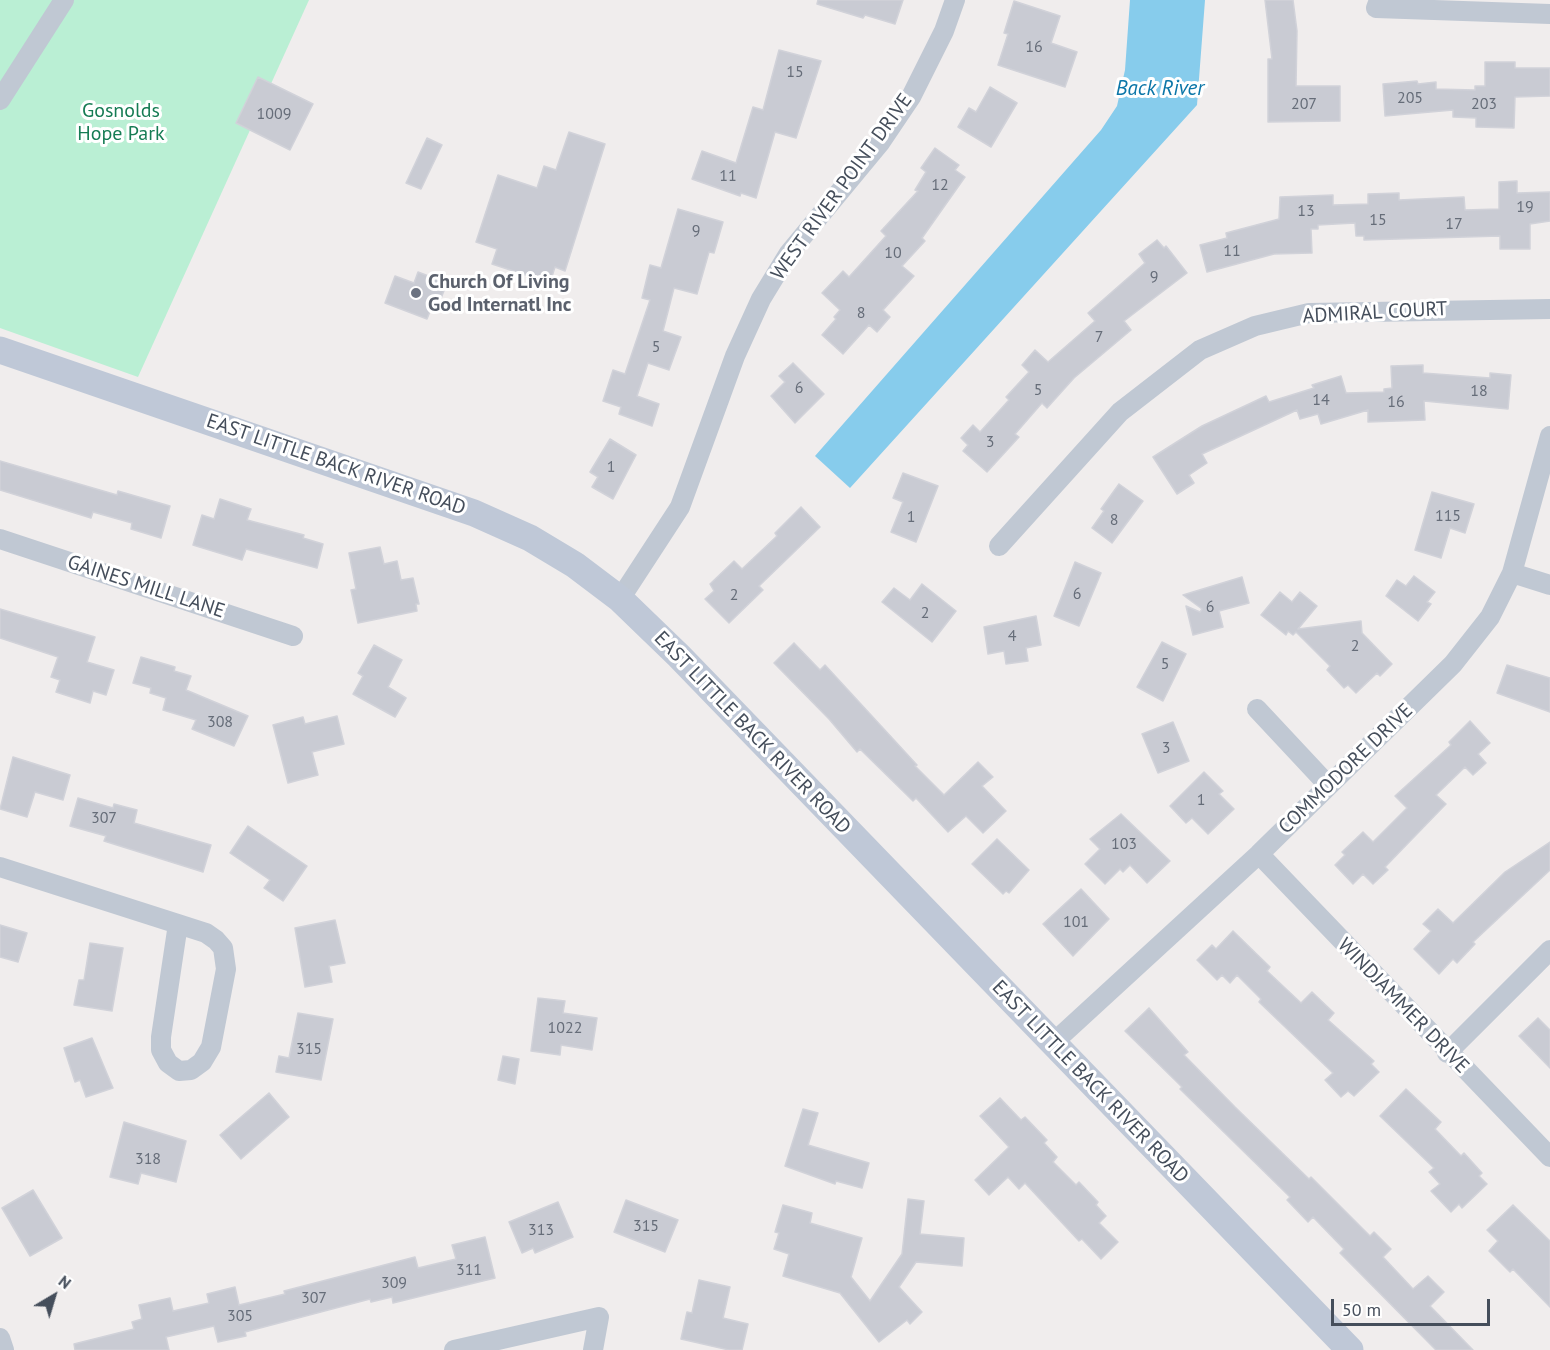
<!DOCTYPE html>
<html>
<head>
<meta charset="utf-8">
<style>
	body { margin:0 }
	#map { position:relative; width:1550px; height:1350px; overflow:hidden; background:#f0eded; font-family:"PT Sans",sans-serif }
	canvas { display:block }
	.north { position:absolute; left:24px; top:1266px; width:60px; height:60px; -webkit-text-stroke:4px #fff; paint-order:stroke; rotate:38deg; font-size:16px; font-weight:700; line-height:24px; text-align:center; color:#454e5b }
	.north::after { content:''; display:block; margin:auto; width:21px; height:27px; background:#454e5b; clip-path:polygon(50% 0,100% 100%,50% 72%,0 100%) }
	.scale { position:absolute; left:1331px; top:1299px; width:159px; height:27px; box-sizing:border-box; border:3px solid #454e5b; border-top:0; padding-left:8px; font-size:18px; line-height:21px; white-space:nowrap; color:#454e5b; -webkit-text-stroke:4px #fff; paint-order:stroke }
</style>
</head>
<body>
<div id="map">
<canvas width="1550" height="1350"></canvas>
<div class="north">N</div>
<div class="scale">50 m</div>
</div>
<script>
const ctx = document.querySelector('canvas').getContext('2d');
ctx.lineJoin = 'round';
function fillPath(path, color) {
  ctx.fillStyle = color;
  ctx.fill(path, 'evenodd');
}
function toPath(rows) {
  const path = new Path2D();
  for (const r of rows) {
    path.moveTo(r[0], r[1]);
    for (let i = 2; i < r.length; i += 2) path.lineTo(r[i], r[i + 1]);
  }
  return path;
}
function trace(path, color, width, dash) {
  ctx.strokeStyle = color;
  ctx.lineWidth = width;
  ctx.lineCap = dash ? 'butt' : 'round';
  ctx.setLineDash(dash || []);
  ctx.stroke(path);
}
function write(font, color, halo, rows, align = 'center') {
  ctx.font = font + ' "PT Sans",sans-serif';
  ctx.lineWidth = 6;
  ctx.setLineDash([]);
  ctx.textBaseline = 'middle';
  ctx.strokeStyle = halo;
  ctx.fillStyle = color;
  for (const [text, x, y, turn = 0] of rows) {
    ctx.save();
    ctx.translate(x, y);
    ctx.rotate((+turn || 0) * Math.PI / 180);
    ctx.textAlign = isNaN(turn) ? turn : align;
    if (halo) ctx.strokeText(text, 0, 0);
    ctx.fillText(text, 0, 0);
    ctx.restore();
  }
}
fillPath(toPath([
	[0,0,309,0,138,377,0,328]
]), '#baefd4');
fillPath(toPath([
	[1130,0,1205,0,1197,105,850,488,815,456,1101,130,1117,106,1125,70]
]), '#87ccec');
const building = toPath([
	[818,0,903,0,895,24,865,15,863,18,817,4,818,0],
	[1265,0,1293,0,1297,31,1296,86,1340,86,1340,121,1268,122,1268,59,1272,59,1265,0],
	[1014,1,1060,16,1051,43,1077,52,1065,87,998,65,1008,34,1004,33,1014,1],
	[779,50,821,61,796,138,775,132,756,198,741,193,740,196,692,179,702,151,736,163,753,107,763,110,779,50],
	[1485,62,1515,62,1515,68,1550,68,1550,96,1515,97,1514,128,1476,127,1476,118,1453,117,1453,110,1385,116,1383,84,1417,81,1418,84,1436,82,1436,89,1475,90,1475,86,1485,86,1485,62],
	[258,77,313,104,290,150,236,123,258,77],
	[990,87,1017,103,991,147,958,127,969,108,976,112,990,87],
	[569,132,605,144,565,271,555,267,550,283,492,264,497,249,476,242,498,175,537,188,544,166,556,170,569,132],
	[427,138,442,145,421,189,406,183,427,138],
	[935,148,959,165,955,170,965,177,922,238,925,241,902,266,914,276,883,310,890,317,877,332,869,325,843,354,822,335,836,319,834,317,840,310,822,293,843,271,849,277,886,236,881,231,918,191,915,190,926,172,921,168,935,148],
	[1517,181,1517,193,1550,192,1550,221,1530,224,1530,249,1500,249,1500,236,1364,240,1364,236,1356,236,1355,223,1318,225,1318,229,1311,229,1312,253,1274,254,1207,272,1200,245,1227,238,1226,233,1279,219,1280,197,1333,195,1333,205,1368,204,1368,194,1399,193,1399,200,1464,197,1465,210,1499,209,1499,182,1517,181],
	[678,209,723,222,714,253,709,252,697,294,674,288,663,331,681,337,669,370,648,363,637,396,659,404,652,426,619,414,621,407,603,401,613,370,625,374,650,300,642,298,650,265,661,268,678,209],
	[1157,240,1164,248,1166,246,1187,273,1124,321,1131,330,1074,378,1047,408,1042,403,1015,434,1019,437,987,472,963,451,968,445,961,438,973,425,980,432,1009,400,1006,397,1029,372,1022,365,1035,350,1048,362,1095,321,1088,313,1145,263,1139,254,1157,240],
	[418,272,447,283,438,306,433,304,427,319,385,303,395,276,414,283,418,272],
	[793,363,824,394,795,423,771,396,785,382,779,376,793,363],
	[1423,365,1423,373,1490,378,1490,373,1511,375,1508,409,1424,401,1425,420,1368,422,1368,410,1321,424,1318,414,1300,419,1297,410,1202,454,1207,463,1189,475,1194,483,1177,494,1153,457,1202,426,1266,396,1269,402,1314,388,1312,385,1341,376,1346,393,1384,392,1384,389,1392,388,1391,366,1423,365],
	[610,439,636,455,613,499,592,487,598,477,590,472,610,439],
	[0,461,117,495,118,491,170,506,161,538,131,529,132,523,93,512,91,518,0,490,0,461],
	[903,473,938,486,916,542,891,532,903,502,893,498,903,473],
	[1119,484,1143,501,1112,543,1092,528,1104,511,1101,509,1119,484],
	[1432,492,1474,504,1465,533,1450,528,1441,558,1415,550,1432,492],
	[220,499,251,509,247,520,304,535,303,538,323,544,317,568,246,549,242,560,193,545,202,515,214,519,220,499],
	[801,507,820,527,759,586,763,590,729,623,705,599,714,591,710,584,734,561,742,569,777,536,775,533,801,507],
	[380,547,384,564,397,561,401,580,413,578,419,604,416,604,417,611,358,623,351,590,356,589,349,553,380,547],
	[1075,562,1101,573,1079,626,1054,616,1075,562],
	[1414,576,1435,592,1427,602,1431,604,1418,621,1386,596,1397,580,1406,586,1414,576],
	[1242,577,1249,603,1219,611,1223,627,1193,635,1186,606,1200,612,1202,609,1183,595,1242,577],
	[922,584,956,611,932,642,882,602,894,588,910,600,922,584],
	[1280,592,1292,602,1300,592,1317,606,1298,629,1361,621,1362,633,1392,664,1380,676,1377,673,1356,693,1348,685,1344,688,1327,670,1330,666,1296,632,1293,635,1288,631,1286,635,1261,615,1280,592],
	[0,609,95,637,87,662,114,670,106,695,93,691,90,703,56,692,60,680,51,677,58,657,0,638,0,609],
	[1036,616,1041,645,1026,648,1028,661,1006,664,1004,651,988,654,984,627,1036,616],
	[1162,642,1186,654,1163,701,1137,687,1162,642],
	[794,643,820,670,825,665,917,765,915,766,944,795,978,762,993,777,982,786,1006,811,983,833,966,816,948,832,916,798,913,801,860,749,857,752,829,719,774,663,794,643],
	[374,645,402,660,388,687,406,698,395,717,353,694,363,676,358,673,374,645],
	[141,657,175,667,174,671,191,676,186,690,248,716,234,746,192,729,196,720,163,710,166,698,150,693,151,688,133,683,141,657],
	[1507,665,1550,678,1550,712,1497,693,1507,665],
	[337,716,344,744,312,752,318,775,288,783,273,725,303,717,305,724,337,716],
	[1470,721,1490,743,1478,754,1486,763,1473,775,1465,767,1436,795,1446,804,1385,867,1388,870,1373,884,1363,874,1353,884,1335,865,1345,855,1342,852,1363,832,1373,842,1407,808,1395,796,1451,745,1449,742,1470,721],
	[1173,722,1189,761,1158,773,1142,734,1173,722],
	[13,757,70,775,63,800,35,792,27,817,0,809,13,757],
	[1204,772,1223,791,1219,794,1234,809,1208,834,1192,818,1186,823,1170,806,1204,772],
	[78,798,113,808,114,804,137,810,134,823,211,845,203,872,104,841,106,836,70,826,78,798],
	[1121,814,1170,861,1147,883,1130,865,1123,872,1120,869,1105,884,1085,864,1100,849,1090,839,1121,814],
	[248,826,307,866,283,901,264,888,270,880,230,853,248,826],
	[997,839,1029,870,1009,893,1006,891,1003,894,972,864,997,839],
	[1550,842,1550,870,1473,942,1475,944,1457,963,1453,959,1439,974,1414,949,1431,931,1423,924,1438,909,1453,923,1505,872,1550,842],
	[1081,889,1109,919,1073,956,1043,924,1081,889],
	[335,920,345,963,329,966,332,982,305,987,295,928,335,920],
	[0,925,27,933,18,962,0,957,0,925],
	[1233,931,1270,967,1267,971,1301,1003,1312,992,1334,1013,1328,1020,1374,1061,1371,1064,1379,1072,1354,1096,1348,1091,1341,1097,1325,1080,1333,1073,1259,1002,1261,999,1237,975,1230,983,1222,975,1217,980,1197,960,1212,945,1216,949,1233,931],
	[90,943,123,948,112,1011,74,1005,79,980,84,980,90,943],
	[538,998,565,1001,563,1013,597,1018,592,1050,561,1045,560,1055,531,1051,538,998],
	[1149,1008,1188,1052,1184,1055,1235,1107,1309,1179,1311,1177,1370,1236,1374,1232,1391,1249,1383,1257,1413,1289,1428,1276,1444,1292,1430,1306,1473,1350,1436,1350,1340,1253,1344,1249,1313,1217,1308,1222,1287,1200,1290,1197,1180,1089,1182,1087,1125,1031,1149,1008],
	[298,1013,333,1019,321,1080,276,1072,279,1056,289,1058,298,1013],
	[1538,1018,1550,1030,1550,1068,1519,1036,1538,1018],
	[92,1038,113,1088,86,1097,80,1080,75,1082,64,1048,92,1038],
	[503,1056,519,1059,515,1084,498,1080,503,1056],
	[1406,1089,1441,1122,1435,1129,1461,1156,1464,1153,1482,1173,1479,1176,1487,1184,1462,1208,1459,1204,1451,1212,1431,1191,1440,1184,1429,1172,1434,1168,1380,1116,1406,1089],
	[269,1093,289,1117,241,1159,220,1135,269,1093],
	[1000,1098,1021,1120,1025,1117,1047,1140,1044,1143,1057,1157,1053,1162,1076,1185,1079,1182,1098,1202,1096,1205,1106,1216,1099,1223,1118,1242,1101,1259,1082,1239,1079,1241,1025,1183,1019,1189,1008,1177,989,1195,975,1180,1009,1147,980,1116,1000,1098],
	[803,1109,818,1113,808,1145,869,1163,862,1188,836,1181,835,1184,785,1166,803,1109],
	[124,1122,186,1141,176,1182,141,1173,138,1184,110,1177,124,1122],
	[33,1190,62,1238,30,1256,2,1208,33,1190],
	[908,1199,924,1201,920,1234,964,1238,962,1266,916,1262,899,1287,922,1312,910,1324,907,1320,879,1342,840,1293,783,1276,789,1254,774,1249,779,1233,775,1232,783,1205,812,1213,810,1223,862,1238,851,1277,870,1301,902,1254,908,1199],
	[626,1200,678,1220,665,1252,614,1232,626,1200],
	[558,1202,573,1237,535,1253,533,1248,522,1253,509,1222,558,1202],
	[1513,1205,1550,1241,1550,1307,1513,1269,1510,1272,1489,1251,1498,1241,1487,1230,1513,1205],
	[485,1237,495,1278,393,1303,392,1297,371,1302,370,1299,245,1332,246,1336,218,1342,214,1326,166,1337,169,1350,75,1350,74,1344,134,1329,132,1322,142,1319,139,1305,170,1298,173,1311,209,1303,207,1294,235,1287,239,1305,285,1294,284,1291,415,1257,418,1268,456,1259,452,1245,485,1237],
	[699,1280,730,1287,723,1318,748,1324,742,1350,729,1350,681,1339,687,1312,692,1313,699,1280]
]);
fillPath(building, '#c9cbd3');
trace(building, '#d1d2d9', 1.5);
trace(toPath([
	[1379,0,1376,8,1550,14],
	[0,100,64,0],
	[0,539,293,636],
	[999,546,1120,412,1200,350,1255,326,1309,313,1550,309],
	[1512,573,1550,585],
	[620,599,680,507,735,356,761,299,789,253,880,143,911,97,944,31,955,0],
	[1257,709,1328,785],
	[1259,854,1550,1157],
	[0,867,178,924,206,933,216,940,223,948,226,969,211,1047,202,1062,191,1070,179,1071,168,1063,161,1050,161,1037,178,924],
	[1053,1043,1259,854,1453,664,1490,617,1512,573,1550,436],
	[1447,1053,1550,950],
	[0,1338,4,1350],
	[454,1350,599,1317,593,1350]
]), '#c0c8d3', 20);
trace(toPath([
	[0,350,474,513,530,538,575,565,620,599,679,656,1350,1350]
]), '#bfc8d7', 27);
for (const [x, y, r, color] of [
	[416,293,6,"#6b7280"]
]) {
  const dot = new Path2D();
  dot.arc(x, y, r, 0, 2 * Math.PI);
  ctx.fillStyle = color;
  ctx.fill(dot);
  trace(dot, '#fff', 2);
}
write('16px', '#666d79', null, [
	["16",1034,47],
	["15",795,72],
	["205",1410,98],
	["207",1304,104],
	["203",1484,104],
	["1009",274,114],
	["11",728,176],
	["12",940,185],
	["19",1525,207],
	["13",1306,211],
	["15",1378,220],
	["17",1454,224],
	["9",696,231],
	["11",1232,251],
	["10",893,253],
	["9",1154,277],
	["8",861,313],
	["7",1099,337],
	["5",656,347],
	["6",799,388],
	["5",1038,390],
	["18",1479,391],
	["14",1321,400],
	["16",1396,402],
	["3",990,442],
	["1",611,467],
	["115",1448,516],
	["1",911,517],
	["8",1114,520],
	["6",1077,594],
	["2",734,595],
	["6",1210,607],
	["2",925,613],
	["4",1012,636],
	["2",1355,646],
	["5",1165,664],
	["308",220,722],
	["3",1166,748],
	["1",1201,800],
	["307",104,818],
	["103",1124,844],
	["101",1076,922],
	["1022",565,1028],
	["315",309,1049],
	["318",148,1159],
	["315",646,1226],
	["313",541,1230],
	["311",469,1270],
	["309",394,1283],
	["307",314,1298],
	["305",240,1316]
]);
write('20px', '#167c54', '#fff', [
	["Gosnolds",121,111],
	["Hope Park",121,134]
]);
write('20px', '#454e5b', '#fff', [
	["WEST RIVER POINT DRIVE",842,187,-54],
	["ADMIRAL COURT",1375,313,-3],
	["EAST LITTLE BACK RIVER ROAD",336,465,19],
	["GAINES MILL LANE",146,587,18],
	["EAST LITTLE BACK RIVER ROAD",752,733,46],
	["COMMODORE DRIVE",1346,769,-44],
	["WINDJAMMER DRIVE",1403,1006,46],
	["EAST LITTLE BACK RIVER ROAD",1090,1082,46]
]);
write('bold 20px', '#5b616d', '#fff', [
	["Church Of Living",428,282],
	["God Internatl Inc",428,305]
], 'left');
write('italic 21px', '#0b76a8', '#fff', [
	["Back River",1160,89]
]);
</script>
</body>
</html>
